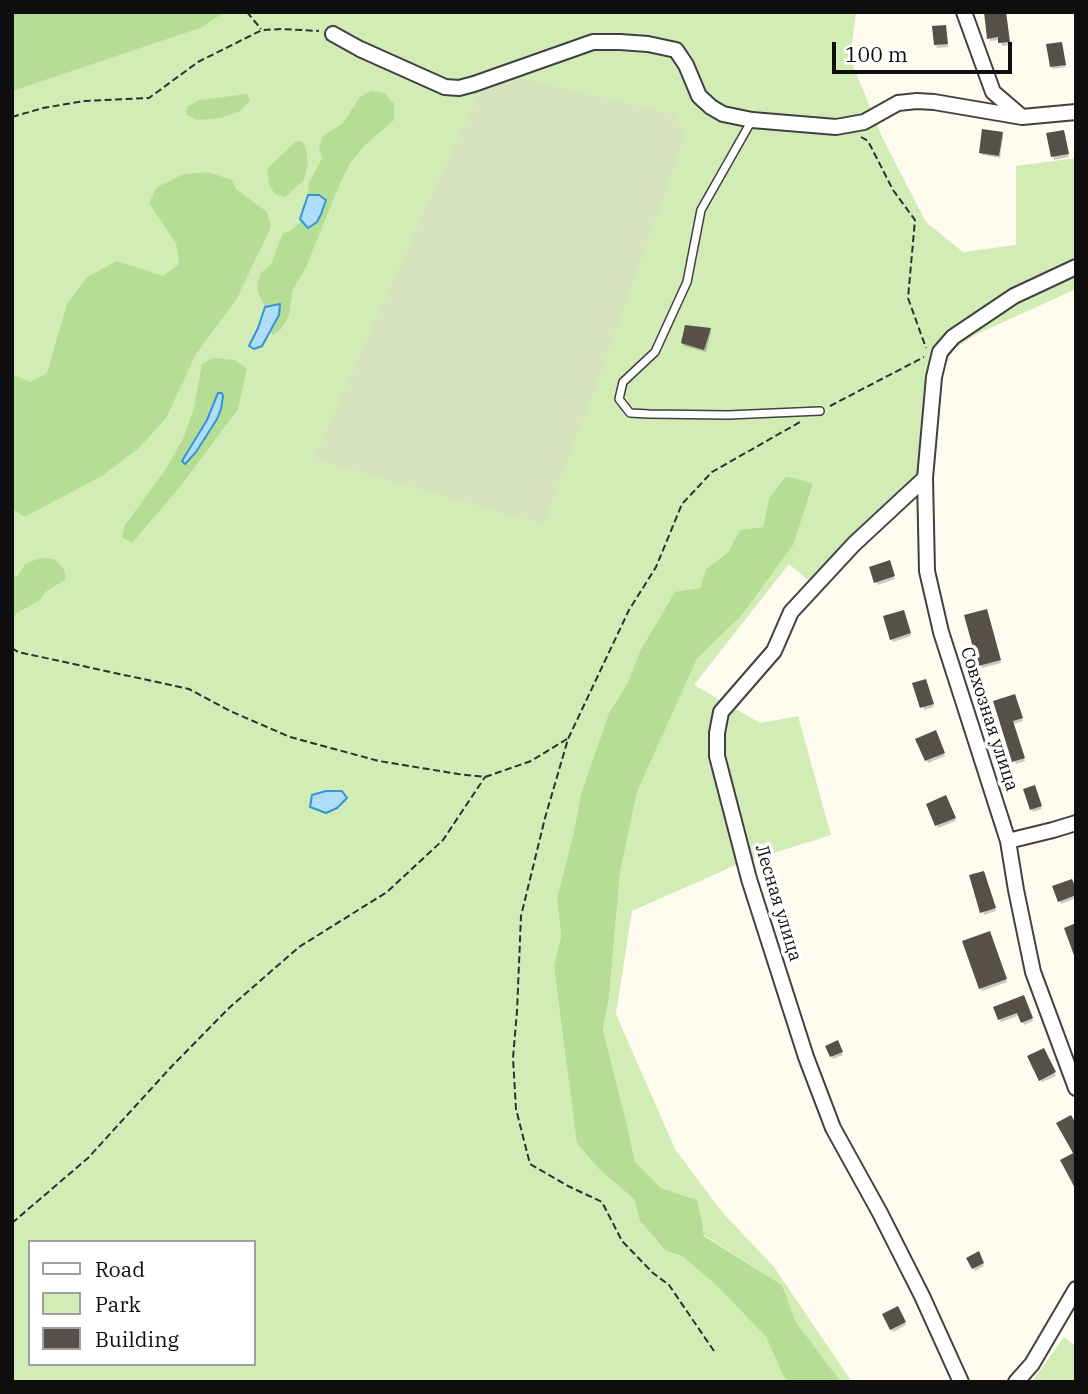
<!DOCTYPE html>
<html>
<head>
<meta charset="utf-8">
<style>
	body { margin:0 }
	#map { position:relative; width:1088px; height:1394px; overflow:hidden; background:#fffcef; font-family:"IBM Plex Serif",serif }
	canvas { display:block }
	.frame { position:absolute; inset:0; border:14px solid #0e0e0e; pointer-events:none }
	.legend { position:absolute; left:28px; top:1240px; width:228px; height:126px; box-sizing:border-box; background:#fff; border:2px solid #9f9f9f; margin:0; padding:9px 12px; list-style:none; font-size:21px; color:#0e0e0e }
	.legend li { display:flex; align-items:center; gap:14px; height:35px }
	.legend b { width:35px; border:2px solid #9f9f9f }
	.scale { position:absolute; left:832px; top:42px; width:180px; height:32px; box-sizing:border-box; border:4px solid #0e0e0e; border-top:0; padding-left:9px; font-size:21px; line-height:24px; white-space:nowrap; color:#0e0e0e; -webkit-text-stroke:5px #fff; paint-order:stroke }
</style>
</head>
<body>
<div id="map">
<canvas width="1088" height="1394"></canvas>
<div class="frame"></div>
<ul class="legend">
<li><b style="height:9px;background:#fff"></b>Road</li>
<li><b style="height:19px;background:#d2ecb6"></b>Park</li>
<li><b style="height:19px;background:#574f4a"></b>Building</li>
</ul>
<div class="scale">100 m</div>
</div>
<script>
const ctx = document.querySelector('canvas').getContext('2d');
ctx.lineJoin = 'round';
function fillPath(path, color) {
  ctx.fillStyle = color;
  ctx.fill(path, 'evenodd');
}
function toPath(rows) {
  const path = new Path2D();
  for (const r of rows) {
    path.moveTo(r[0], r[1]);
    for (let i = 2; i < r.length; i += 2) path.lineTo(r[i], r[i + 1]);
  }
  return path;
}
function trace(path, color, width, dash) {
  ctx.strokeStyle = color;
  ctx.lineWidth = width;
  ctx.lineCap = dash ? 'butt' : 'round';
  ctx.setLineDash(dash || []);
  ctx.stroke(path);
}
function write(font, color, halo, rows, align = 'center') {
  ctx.font = font + ' "IBM Plex Serif",serif';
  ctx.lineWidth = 7;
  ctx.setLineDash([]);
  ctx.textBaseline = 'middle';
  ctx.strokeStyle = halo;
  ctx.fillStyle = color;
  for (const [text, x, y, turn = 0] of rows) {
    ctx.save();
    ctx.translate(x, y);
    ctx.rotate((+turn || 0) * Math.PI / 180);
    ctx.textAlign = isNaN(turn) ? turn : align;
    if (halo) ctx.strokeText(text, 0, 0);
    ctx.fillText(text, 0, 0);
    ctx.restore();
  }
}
fillPath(toPath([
	[12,12,856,12,850,58,883,139,926,222,963,252,1016,245,1016,166,1076,158,1076,289,977,334,954,349,943,370,935,468,905,505,858,548,821,591,789,564,694,685,760,723,798,716,831,835,736,865,632,911,616,1014,675,1149,722,1212,774,1267,852,1382,841,1382,796,1322,782,1285,704,1235,702,1220,697,1200,661,1188,635,1162,627,1124,603,1030,609,998,620,873,637,792,697,659,741,616,813,483,786,476,769,498,763,527,740,530,728,552,706,569,700,588,675,593,640,651,627,684,609,713,581,793,574,831,557,898,561,936,554,966,600,1170,634,1199,640,1221,666,1251,682,1256,716,1285,766,1337,781,1371,787,1382,12,1382],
	[30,1242,254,1242,254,1364,30,1364],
	[1064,1337,1076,1347,1076,1382,1032,1382]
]), '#d2ecb6');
fillPath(toPath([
	[12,12,225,12,200,28,12,91],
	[371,91,385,93,394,104,394,120,365,145,350,163,338,188,306,267,293,289,289,315,281,329,273,335,266,329,266,309,258,292,257,283,261,273,271,264,283,233,290,231,301,222,307,213,310,202,308,193,309,183,322,158,319,147,323,136,343,123,360,97],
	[247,94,250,100,240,111,221,118,197,120,186,114,188,106,200,100],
	[302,141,306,149,308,165,303,181,285,197,275,194,269,185,267,169,295,142],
	[208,172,232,180,236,189,267,212,271,227,236,300,196,354,166,418,139,448,103,475,25,517,12,509,12,374,30,382,47,373,67,304,87,277,117,261,163,276,179,264,176,243,149,203,157,187,184,174],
	[213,358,235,360,247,369,238,409,183,483,132,543,122,537,125,525,166,469,184,437,194,408,202,364],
	[786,476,813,483,793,545,741,616,697,659,637,792,620,873,609,998,603,1030,627,1124,635,1162,661,1188,697,1200,702,1220,704,1236,782,1285,796,1322,841,1382,787,1382,781,1371,766,1337,716,1285,682,1256,666,1251,640,1221,634,1199,600,1170,577,1143,554,966,561,936,557,898,574,831,581,793,609,713,627,684,640,651,675,592,700,588,706,569,728,552,740,530,763,527,769,498],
	[40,558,54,559,64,569,66,579,45,592,40,600,17,613,12,618,12,577,18,576,25,564]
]), '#b5de94');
fillPath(toPath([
	[513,76,675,115,685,136,598,380,543,524,314,459,431,197,481,91]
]), '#d7e3be');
const water = toPath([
	[308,195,319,195,326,200,321,214,317,222,308,228,300,219,308,195],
	[280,304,279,315,262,346,254,349,249,346,258,328,265,307,280,304],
	[218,393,222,393,223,396,221,409,217,419,196,452,185,464,182,461,207,420,218,393],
	[326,791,342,791,347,798,337,808,326,813,310,807,312,795,326,791]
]);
fillPath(water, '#b0defa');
trace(water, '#3395d5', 2);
fillPath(toPath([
	[986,12,1006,12,1010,45,1002,46,1000,40,990,41],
	[945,27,948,47,937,48,936,45],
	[1061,44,1066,67,1053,69,1051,66],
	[1002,134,1003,137,1000,158,982,155,981,152],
	[1065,134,1069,157,1054,160,1048,135],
	[710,329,711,332,706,352,684,346,682,343],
	[890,565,895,579,878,585,876,582],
	[988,613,1001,663,982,668,980,665],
	[905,615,911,636,893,642,891,639],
	[915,684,927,684,934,707,924,710],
	[1016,699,1023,721,1013,724,1025,761,1016,764,1008,743],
	[935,733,945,756,928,763,918,740],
	[1025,790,1036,790,1042,809,1033,812],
	[945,798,956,821,938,828,928,805],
	[984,875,996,911,984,915,971,876],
	[1076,891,1076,898,1061,904,1060,901],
	[991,936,1007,982,982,991,980,988],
	[1025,1000,1033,1021,1024,1025,1020,1015,1001,1022,995,1008],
	[837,1042,843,1055,833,1059,827,1046],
	[1043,1050,1056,1076,1042,1082,1029,1057],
	[978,1254,984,1266,975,1271,968,1259],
	[897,1308,906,1325,893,1332,884,1315]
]), '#0003');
fillPath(toPath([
	[984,12,1006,12,1010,42,998,43,998,37,987,39],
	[946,25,948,44,934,45,932,26],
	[1062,42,1066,65,1050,67,1046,44],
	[982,129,1003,132,999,156,979,153],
	[1064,130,1069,154,1051,157,1046,133],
	[685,325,711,328,704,350,681,343],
	[890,560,895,576,874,583,869,567],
	[987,609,1001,660,978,666,964,615],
	[904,610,911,633,890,640,883,616],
	[926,679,934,704,920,708,912,683],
	[1015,694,1023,718,1013,721,1025,758,1012,762,993,701],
	[936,730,945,753,925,761,915,739],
	[1035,785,1042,806,1030,810,1023,789],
	[946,795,956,818,935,826,926,804],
	[984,871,996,908,980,913,969,875],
	[1072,879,1076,888,1076,895,1058,902,1052,886],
	[1076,923,1076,958,1075,958,1064,928],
	[990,931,1007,979,979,989,962,941],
	[1024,995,1033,1018,1021,1023,1017,1013,998,1020,993,1007],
	[838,1040,843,1052,830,1057,825,1046],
	[1044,1048,1056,1072,1039,1081,1027,1056],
	[1071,1115,1076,1124,1076,1190,1060,1160,1073,1153,1056,1123],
	[979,1251,984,1263,972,1269,966,1258],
	[898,1306,906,1322,890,1330,882,1314]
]), '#574f4a');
const service = toPath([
	[752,120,701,210,687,282,655,352,623,382,619,399,630,413,649,414,728,415,820,411]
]);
const minor = toPath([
	[964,12,993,92,1021,116],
	[333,34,360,49,445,87,459,88,474,84,593,42,620,42,648,44,676,50,686,65,699,96,711,107,723,114,752,120,836,127,864,122,898,103,917,101,934,102,1022,117,1076,112],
	[1076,267,1014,296,953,337,940,352,934,377,925,478,927,571,941,632,1008,841,1016,890,1033,972,1076,1088],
	[925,478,854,544,791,612,774,651,721,712,717,733,717,756,749,879,806,1057,833,1128,880,1213,922,1296,961,1382],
	[1008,841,1053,830,1076,823],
	[1016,1382,1032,1364,1076,1289]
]);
trace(service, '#414141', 10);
trace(minor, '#414141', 18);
trace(toPath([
	[247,12,261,29],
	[12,117,43,108,84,101,149,98,198,62,262,30,282,29,319,31],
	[861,137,868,141,893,190,915,220,908,298,926,348],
	[830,406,924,357],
	[12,648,18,652,189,689,230,711,290,737,379,761,458,774,485,777,531,761,567,739],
	[12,1223,88,1158,172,1066,229,1008,299,947,387,892,443,840,485,777],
	[714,1351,669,1285,653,1273,622,1241,602,1202,568,1186,530,1164,516,1109,513,1058,517,1011,521,916,545,818,568,739,629,610,656,567,682,504,712,472,800,422]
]), '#303030', 2, [7, 3.5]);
trace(service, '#fff', 7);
trace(minor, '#fff', 14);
write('18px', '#0e0e0e', '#fff', [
	["Совхозная улица",989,719,72],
	["Лесная улица",778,903,73]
]);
</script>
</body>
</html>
